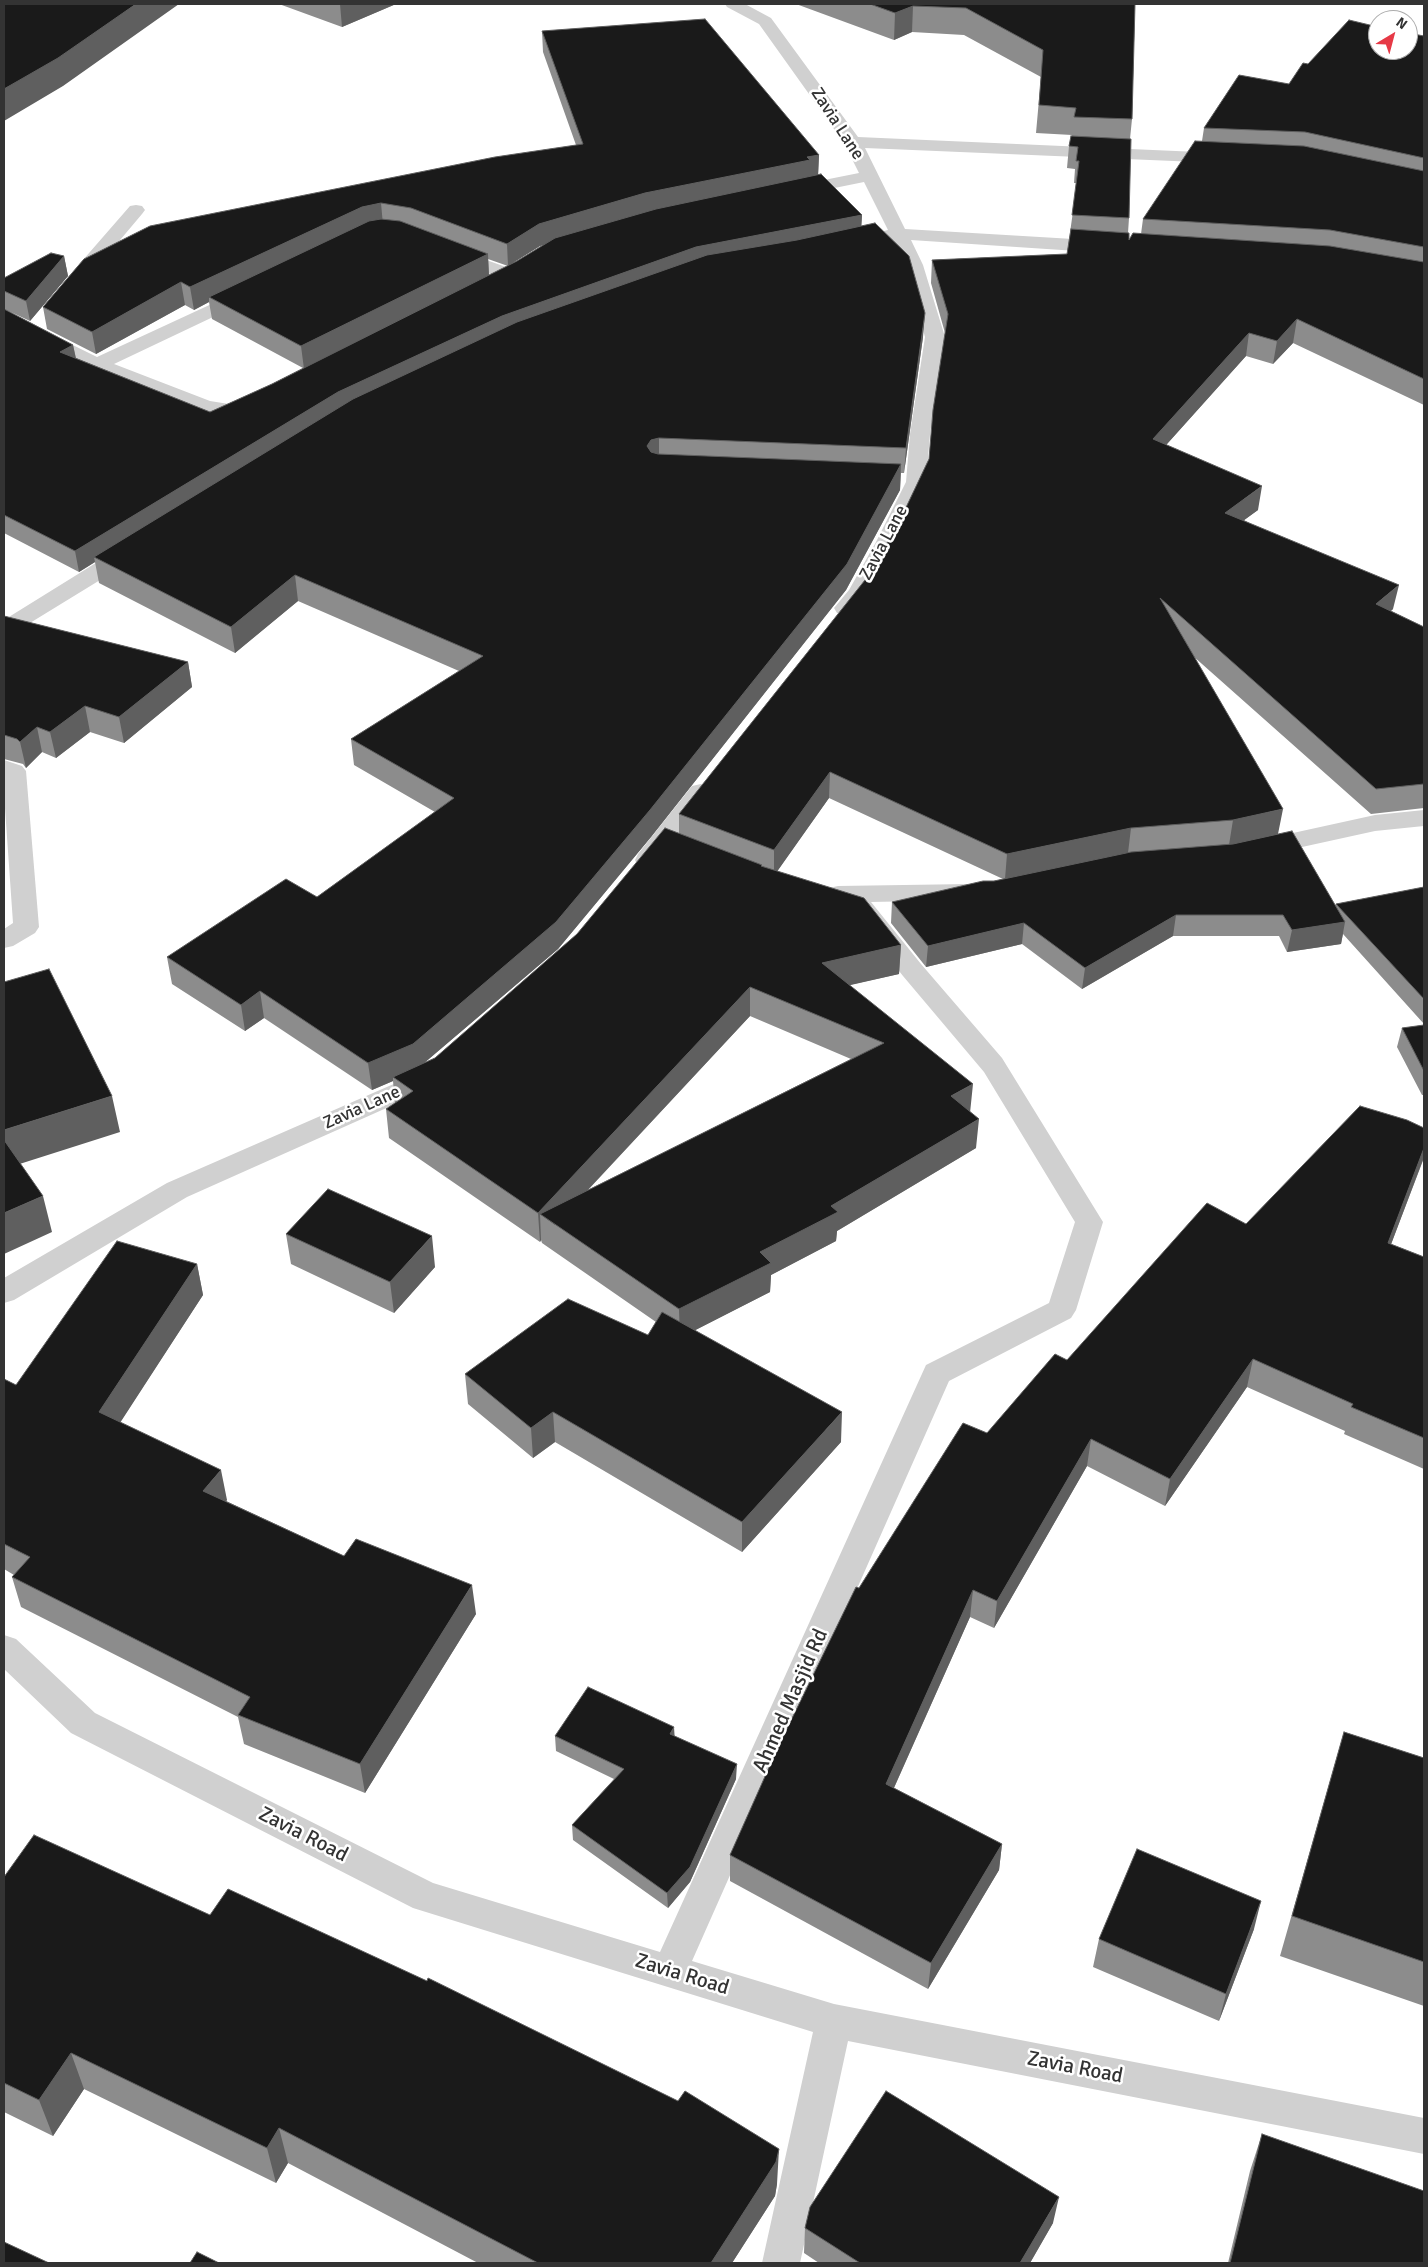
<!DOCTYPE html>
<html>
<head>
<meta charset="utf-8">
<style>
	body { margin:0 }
	#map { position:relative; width:1428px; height:2267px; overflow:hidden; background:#fff; font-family:Signika,sans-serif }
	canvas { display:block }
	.frame { position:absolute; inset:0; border:5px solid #333; pointer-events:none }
	.north { position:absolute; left:1368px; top:10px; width:50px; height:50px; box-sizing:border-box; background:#fff; border:1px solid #adadad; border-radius:50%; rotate:37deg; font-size:14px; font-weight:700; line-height:20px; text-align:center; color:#333 }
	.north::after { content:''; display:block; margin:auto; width:18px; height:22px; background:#e63946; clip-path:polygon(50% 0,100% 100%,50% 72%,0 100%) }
</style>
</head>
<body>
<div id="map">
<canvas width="1428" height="2267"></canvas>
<div class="frame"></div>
<div class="north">N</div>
</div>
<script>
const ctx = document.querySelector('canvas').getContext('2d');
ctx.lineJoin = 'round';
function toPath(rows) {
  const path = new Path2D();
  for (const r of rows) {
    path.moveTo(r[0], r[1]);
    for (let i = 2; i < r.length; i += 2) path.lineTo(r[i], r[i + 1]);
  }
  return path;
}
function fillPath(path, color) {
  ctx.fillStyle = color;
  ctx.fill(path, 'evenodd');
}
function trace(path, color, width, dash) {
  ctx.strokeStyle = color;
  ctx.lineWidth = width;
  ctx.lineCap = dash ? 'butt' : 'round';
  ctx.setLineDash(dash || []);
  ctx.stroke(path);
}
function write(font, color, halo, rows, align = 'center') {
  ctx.font = font + ' Signika,sans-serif';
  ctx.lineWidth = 5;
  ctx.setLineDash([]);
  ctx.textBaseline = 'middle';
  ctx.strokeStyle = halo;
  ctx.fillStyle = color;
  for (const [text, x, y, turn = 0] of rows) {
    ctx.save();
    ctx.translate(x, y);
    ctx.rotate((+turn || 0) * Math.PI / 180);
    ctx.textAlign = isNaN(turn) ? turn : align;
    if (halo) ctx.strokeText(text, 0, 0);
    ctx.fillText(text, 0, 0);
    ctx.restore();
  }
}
fillPath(toPath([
	[725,4,745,4,771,18,858,137,1221,153,1227,154,1230,158,1227,162,1221,163,865,148,905,229,1107,241,1114,243,1116,247,1114,251,1107,253,911,240,923,265,945,337,930,434,926,482,898,542,869,593,853,613,845,615,837,613,834,608,849,590,876,542,906,482,910,434,925,337,905,265,893,240,883,243,876,241,874,237,876,233,888,230,864,182,795,196,789,195,786,191,789,187,859,173,844,143,759,24,727,7,725,4],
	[136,205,142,206,145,210,142,214,83,284,76,286,69,284,67,280,69,276,130,206,136,205],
	[453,248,517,271,519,275,517,279,510,281,446,258,444,254,446,250,453,248],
	[244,289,251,291,254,295,251,299,114,364,210,401,235,405,254,398,261,400,264,404,261,408,237,417,199,410,90,369,4,325,4,311,97,357,244,289],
	[128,546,136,548,139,553,136,558,12,634,4,636,4,620,120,548,128,546],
	[4,760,22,766,26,771,39,927,35,933,13,946,4,948,4,929,13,923,4,794,4,760],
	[701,784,710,786,713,791,710,796,656,866,647,868,638,866,635,860,638,854,692,786,701,784],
	[1424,810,1424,826,1375,831,1261,856,1252,854,1249,848,1252,842,1261,840,1375,815,1424,810],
	[970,884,979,886,983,892,979,898,970,900,871,902,921,964,1002,1058,1103,1222,1076,1310,1071,1318,949,1381,692,1961,834,2004,1424,2118,1424,2154,848,2041,800,2263,762,2263,813,2032,413,1908,71,1733,4,1669,4,1635,16,1639,95,1713,433,1883,660,1952,926,1365,1049,1303,1075,1222,984,1072,903,976,845,902,829,900,825,894,829,888,838,886,970,884],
	[428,1069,438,1071,441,1078,438,1085,187,1197,14,1300,4,1303,4,1278,167,1183,428,1069]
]), '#d0d0d0');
fillPath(toPath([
	[279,4,396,4,342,27],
	[796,4,1135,4,1132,119,1130,139,1129,218,1128,233,1129,240,1141,234,1143,219,1202,141,1204,128,1289,84,1308,64,1424,36,1424,405,1293,343,1273,364,1246,356,1166,445,1258,510,1244,520,1393,609,1391,611,1424,627,1424,809,1424,808,1371,814,1193,656,1278,834,1335,905,1336,904,1424,887,1424,1024,1343,934,1341,944,1287,952,1279,936,1173,936,1082,989,1022,944,926,967,891,923,892,902,1003,879,829,798,777,871,901,945,899,974,849,985,970,1112,976,1148,837,1231,836,1241,771,1275,770,1292,695,1330,841,1442,742,1552,555,1442,533,1458,468,1404,465,1374,648,1335,656,1322,542,1243,541,1240,540,1242,389,1138,386,1109,395,1103,393,1081,372,1090,264,1018,245,1031,172,984,167,957,317,897,435,812,354,765,351,739,459,671,298,601,235,653,99,583,95,562,79,572,4,533,4,309,73,345,76,358,210,412,272,384,303,368,212,319,209,302,194,310,185,305,96,354,47,329,43,307,84,259,576,145,543,52,542,31,819,155,818,175,862,215,861,226,923,337,904,473,901,473,900,490,846,590,651,837,558,949,424,1063,435,1058,577,934,679,833,679,814,869,575,901,518,929,459,945,333,931,283,932,260,1067,254,1077,183,1074,183,1075,169,1067,168,1069,146,1072,135,1036,133,1041,77,964,35,912,32,894,40],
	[543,245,517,261,510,264,540,246],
	[488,259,508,266,489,275],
	[750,1016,851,1059,588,1190],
	[64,256,68,276,30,321,4,309,4,278],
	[4,616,188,662,192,687,124,743,90,732,56,758,42,752,26,768,23,764,4,759],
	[1424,1025,1424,1095,1422,1095,1397,1047,1402,1028],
	[1424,1128,1424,1158,1391,1244,1424,1257,1424,1469,1344,1434,1345,1431,1247,1387,1165,1506,1087,1466,994,1628,970,1617,894,1788,1002,1844,999,1870,928,1989,730,1881,730,1855,859,1588,987,1433,1067,1360,1246,1224],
	[286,1234,435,1267,394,1313,291,1264],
	[197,1264,203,1295,120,1422,227,1500,226,1501,344,1556,476,1614,365,1793,244,1744,238,1717,21,1607,12,1577,14,1575,4,1569,4,1379,16,1385],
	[1344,1732,1424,1758,1424,2006,1280,1956],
	[555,1736,675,1736,736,1779,690,1882,668,1908,573,1840,572,1825,614,1779,556,1751],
	[4,1877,777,2184,775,2196,732,2263,478,2263,288,2163,276,2183,84,2089,53,2136,4,2112],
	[1254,1929,1219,2021,1093,1967,1099,1939],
	[1262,2134,1424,2263,1228,2263,1250,2171],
	[1053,2223,1030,2263,819,2263,804,2253,805,2228]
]), '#8c8c8c');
fillPath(toPath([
	[136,4,179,4,63,86,4,121,4,89],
	[340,4,396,4,342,27],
	[913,6,912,32,894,40,895,13],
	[819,155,818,177,645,215,540,246,508,266,507,244,539,224,645,193,807,157],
	[381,203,383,225,209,297,209,302,194,310,190,287,362,207],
	[862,215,861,234,94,557,95,562,79,572,75,551,338,392,502,316,696,247],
	[488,254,489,276,304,369,301,346],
	[64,256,68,276,30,321,26,301],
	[181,282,185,305,96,354,92,332],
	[925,313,923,337,904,473,906,448],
	[1297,319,1293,343,1273,364,1277,341],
	[1249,333,1246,356,1150,463,1153,439],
	[73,345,77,364,60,352],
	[659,438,659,463,647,446,651,440],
	[901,464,900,490,846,590,651,837,558,949,416,1070,393,1077,393,1081,372,1090,368,1063],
	[1262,486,1258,510,1221,537,1225,513],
	[295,575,298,601,235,653,231,627],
	[1399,585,1393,609,1371,628,1376,604],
	[188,662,192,687,124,743,119,717],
	[85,706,90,732,56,758,50,732],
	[37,727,42,752,26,768,20,742],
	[830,772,829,798,774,876,774,850],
	[1283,809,1278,834,1229,845,1233,820],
	[1131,828,1128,853,1005,879,1007,854],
	[1176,915,1173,936,1082,989,1085,968],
	[1345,922,1341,944,1287,952,1292,930],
	[1024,923,1022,944,926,967,928,946],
	[901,945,899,974,820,992,822,963],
	[750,987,750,1016,555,1225,540,1214,541,1240,540,1242,538,1213],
	[260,991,264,1018,245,1031,241,1005],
	[973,1084,970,1113,951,1096],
	[112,1096,120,1132,7,1168,4,1154,4,1130],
	[979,1119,976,1148,837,1231,836,1241,771,1275,770,1292,680,1338,679,1309,760,1252,831,1206],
	[1424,1148,1424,1157,1381,1271,1388,1243],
	[43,1196,52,1232,4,1254,4,1213],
	[432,1236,435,1267,394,1313,390,1282],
	[197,1264,203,1295,107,1443,99,1412],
	[1253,1359,1247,1387,1165,1506,1170,1479],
	[553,1412,555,1442,533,1458,531,1428],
	[842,1412,841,1442,742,1552,742,1522],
	[1091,1439,1087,1466,994,1628,997,1601],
	[221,1470,227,1500,210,1521,203,1491],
	[472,1585,476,1614,365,1793,360,1764],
	[973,1590,970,1617,884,1810,886,1784],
	[674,1727,675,1742,670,1734],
	[737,1764,736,1779,690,1882,668,1908,667,1893],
	[1002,1844,999,1870,928,1989,931,1963],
	[1261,1901,1254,1929,1219,2021,1226,1994],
	[71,2053,84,2089,53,2136,39,2100],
	[279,2128,288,2163,276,2183,267,2148],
	[779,2149,777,2184,775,2196,732,2263,711,2263],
	[1059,2197,1053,2223,1030,2263,1020,2263]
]), '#5f5f5f');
const building = toPath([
	[4,4,136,4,58,58,4,89,4,4],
	[870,4,1135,4,1132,119,1074,117,1076,108,1039,105,1043,50,966,8,913,6,895,13,870,4],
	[705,19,819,155,807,157,810,160,645,193,539,224,507,244,411,208,381,203,362,207,190,287,181,282,92,332,43,307,84,259,150,226,495,157,583,144,542,31,705,19],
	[1349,20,1378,27,1378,50,1408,50,1408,33,1424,36,1424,158,1305,132,1204,128,1239,75,1289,84,1303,63,1308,64,1349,20],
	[1071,136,1131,139,1129,218,1072,215,1079,161,1076,161,1078,147,1069,146,1071,136],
	[1195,141,1304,146,1424,171,1424,247,1330,230,1143,219,1195,141],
	[821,174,862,215,696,247,502,316,338,392,75,551,4,515,4,309,73,345,60,352,210,412,272,384,517,261,555,238,656,209,821,174],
	[381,219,400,221,488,254,301,346,209,297,369,221,381,219],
	[875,223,909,256,925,313,906,448,659,438,651,440,647,446,651,452,658,454,901,464,847,564,650,810,556,922,413,1044,368,1063,260,991,241,1005,167,957,286,879,317,897,454,798,351,739,483,656,295,575,231,627,94,557,353,399,517,322,707,255,797,240,875,223],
	[1071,229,1129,233,1129,240,1133,233,1330,246,1424,262,1424,379,1297,319,1277,341,1249,333,1153,439,1262,486,1225,513,1399,585,1376,604,1424,627,1424,784,1376,789,1160,598,1283,809,1233,820,1131,828,1007,854,830,772,774,850,679,814,869,575,901,518,929,459,933,410,948,314,932,260,1067,254,1071,229],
	[51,253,64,256,26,301,4,291,4,278,51,253],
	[4,616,188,662,119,717,85,706,50,732,37,727,20,742,17,739,4,735,4,616],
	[665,828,762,865,761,866,864,898,901,945,822,963,973,1084,951,1096,979,1119,831,1206,838,1212,760,1252,771,1263,679,1309,540,1214,884,1043,750,987,538,1213,386,1109,413,1091,393,1077,435,1058,577,934,665,828],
	[1292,831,1345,922,1292,930,1283,915,1176,915,1085,968,1024,923,928,946,892,902,983,881,994,881,1131,852,1233,844,1292,831],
	[1424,887,1424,999,1336,904,1424,887],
	[49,969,112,1096,4,1130,4,982,49,969],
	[1424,1025,1424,1071,1402,1028,1424,1025],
	[1360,1106,1407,1120,1424,1128,1424,1148,1388,1243,1424,1257,1424,1438,1351,1407,1353,1404,1253,1359,1170,1479,1091,1439,997,1601,973,1590,886,1784,1002,1844,931,1963,730,1855,779,1745,856,1587,859,1588,963,1423,987,1433,1055,1354,1067,1360,1207,1203,1246,1224,1360,1106],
	[4,1140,43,1196,4,1213,4,1140],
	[328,1189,432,1236,390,1282,286,1234,328,1189],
	[117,1241,197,1264,99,1412,221,1470,203,1491,344,1556,356,1539,472,1585,360,1764,238,1715,250,1697,12,1577,30,1557,4,1544,4,1379,16,1385,117,1241],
	[568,1299,648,1335,662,1312,842,1412,742,1522,553,1412,531,1428,465,1374,568,1299],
	[588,1687,674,1727,670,1734,737,1764,690,1867,667,1893,572,1825,624,1769,555,1736,588,1687],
	[1344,1732,1424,1758,1424,1962,1292,1916,1344,1732],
	[34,1835,210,1915,228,1889,427,1981,428,1978,678,2101,685,2091,779,2149,776,2162,711,2263,538,2263,279,2128,267,2148,71,2053,39,2100,4,2083,4,1877,34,1835],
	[1137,1849,1261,1901,1226,1994,1099,1939,1137,1849],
	[886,2091,1059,2197,1020,2263,860,2263,805,2228,810,2207,886,2091],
	[1262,2134,1424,2191,1424,2263,1230,2263,1262,2134],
	[4,2242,49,2263,4,2263,4,2242],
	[197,2252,219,2263,190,2263,197,2252]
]);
fillPath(building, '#1a1a1a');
trace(building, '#5f5f5f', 1);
write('18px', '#333', '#fff', [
	["Zavia Lane",837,124,57],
	["Zavia Lane",884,543,-62],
	["Zavia Lane",362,1108,-24]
]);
write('21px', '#333', '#fff', [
	["Ahmed Masjid Rd",791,1701,-66],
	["Zavia Road",303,1835,27],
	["Zavia Road",682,1975,17],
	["Zavia Road",1075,2068,11]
]);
</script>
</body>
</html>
